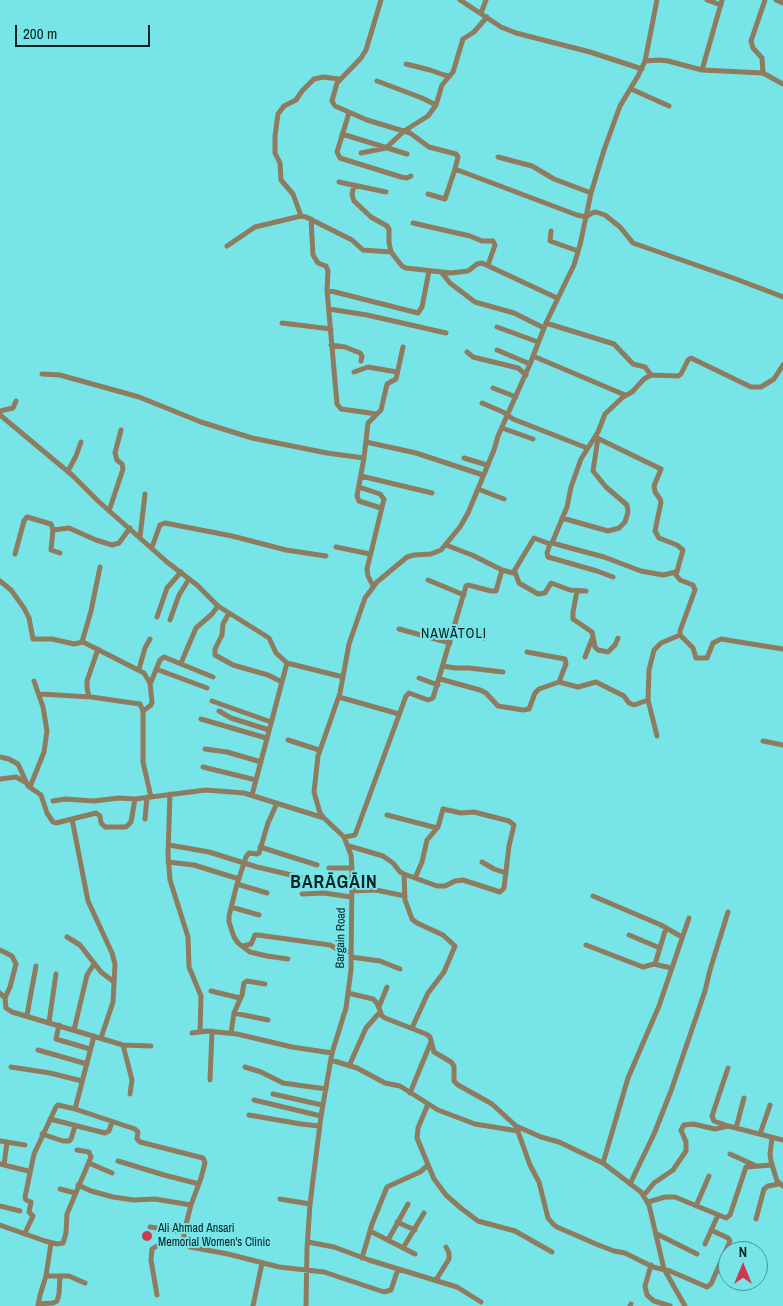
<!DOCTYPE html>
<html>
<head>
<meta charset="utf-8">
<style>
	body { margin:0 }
	#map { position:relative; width:783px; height:1306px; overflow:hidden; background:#77e4e8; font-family:"Archivo Narrow",sans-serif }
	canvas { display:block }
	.north { position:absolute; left:718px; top:1241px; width:50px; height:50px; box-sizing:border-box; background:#77e4e8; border:1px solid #479699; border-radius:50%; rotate:0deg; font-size:14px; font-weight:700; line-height:20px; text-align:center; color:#002223 }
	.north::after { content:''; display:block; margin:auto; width:18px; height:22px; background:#cb3b4d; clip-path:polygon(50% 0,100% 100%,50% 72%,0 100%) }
	.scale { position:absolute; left:15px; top:25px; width:135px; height:22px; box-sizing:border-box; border:2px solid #002223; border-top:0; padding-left:6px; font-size:15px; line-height:18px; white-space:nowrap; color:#002223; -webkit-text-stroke:4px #77e4e8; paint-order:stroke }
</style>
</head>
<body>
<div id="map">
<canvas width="783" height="1306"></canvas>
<div class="north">N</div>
<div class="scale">200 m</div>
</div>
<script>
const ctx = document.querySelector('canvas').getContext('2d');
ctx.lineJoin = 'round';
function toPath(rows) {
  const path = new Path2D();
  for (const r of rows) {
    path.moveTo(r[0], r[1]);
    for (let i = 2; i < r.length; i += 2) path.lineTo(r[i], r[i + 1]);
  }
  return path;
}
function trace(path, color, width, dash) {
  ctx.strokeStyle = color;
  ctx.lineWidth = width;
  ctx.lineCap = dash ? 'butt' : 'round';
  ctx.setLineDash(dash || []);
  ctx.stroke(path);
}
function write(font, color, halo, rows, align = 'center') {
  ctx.font = font + ' "Archivo Narrow",sans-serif';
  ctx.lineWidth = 4;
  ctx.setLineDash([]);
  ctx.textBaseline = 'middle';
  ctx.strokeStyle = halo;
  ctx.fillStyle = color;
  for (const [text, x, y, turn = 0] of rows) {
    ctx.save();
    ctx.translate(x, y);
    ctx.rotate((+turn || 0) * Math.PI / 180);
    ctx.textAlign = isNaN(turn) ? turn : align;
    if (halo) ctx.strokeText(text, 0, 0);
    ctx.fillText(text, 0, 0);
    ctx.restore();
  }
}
trace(toPath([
	[381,0,366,50,361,58,337,83,332,101,335,106,367,120,410,133,429,147,456,154,458,157,455,169,577,215,586,217,592,213,596,212,605,215,620,227,633,243,736,279,783,297],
	[460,0,501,27,516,33,590,52,642,69],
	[707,0,721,5],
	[776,0,783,3],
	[481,13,486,0],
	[645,61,659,60,668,61,702,70,763,73,783,84],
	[406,64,430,70,444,75,450,76],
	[702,70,722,0],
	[763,73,762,58,753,48,751,41,765,0],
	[377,81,422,98,436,105],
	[631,89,669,106],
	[349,113,337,152,340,158,401,177,407,178,411,176],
	[342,134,407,154],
	[361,153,386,148,404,131,428,116,436,105,442,85,453,72,463,39,474,32,487,17],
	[498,157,532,166,554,179,591,193],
	[339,182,386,192],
	[354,185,352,195,354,201,371,217,387,226,389,229,389,242,391,252],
	[428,194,445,199,455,169],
	[301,216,293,194,281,180,280,163,275,153,275,136,278,114,284,106,296,100,302,91,314,79,323,77,339,79],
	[311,219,313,255,318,263,326,266,328,271,327,290,337,404,341,409,377,414],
	[413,223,470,236,482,241,493,241,495,245,488,265],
	[551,231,550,241,578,251],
	[227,246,255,227,301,216,306,217,352,240,363,250,391,252,402,266,406,268,451,273,468,271,477,264,482,263,557,298],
	[442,273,450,283,475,302,514,313,544,328],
	[327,290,418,313,422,307,429,271],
	[329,309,367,315,446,333],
	[282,323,331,329],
	[546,323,614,344,633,364,645,367,651,375],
	[497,327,538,342],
	[331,345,345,347,360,353,362,356,361,361],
	[497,350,530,364],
	[467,352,473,357,518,368,526,375],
	[533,356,625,395],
	[354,372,368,367,397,372],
	[42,374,60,375,139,397,201,422,252,438,327,453,364,458],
	[493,388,516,397],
	[482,403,503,412,513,419,587,448],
	[0,411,13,408,16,401],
	[0,415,72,475,98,501,167,562,197,585,218,606,269,638,276,653,287,663,343,677],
	[502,428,533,439],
	[595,437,661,469,654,486,655,492,660,499,661,502,655,531,659,538,677,545,683,550,676,575,680,580,693,585,695,590,680,631,680,635,693,648,696,658,707,658,713,643,721,639,783,649],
	[366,442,416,453,483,475],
	[464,458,487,465],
	[68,471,76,456,81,442],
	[361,476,432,493],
	[359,487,380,494,384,499,367,569,368,576,373,586],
	[478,489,504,499],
	[381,508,359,501,357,496,364,458,368,423,381,410,387,384,396,379,403,347],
	[109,511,123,469,122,464,117,460,115,453,121,430],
	[562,518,608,531,619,528,625,522,628,512,627,505,606,487,593,471,598,438],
	[53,530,51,550,60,553],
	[140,537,145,494],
	[552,543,604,557,641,571,663,575,676,572],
	[550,544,547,553,548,557,597,571,613,577],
	[446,545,472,555,502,570,513,573,534,538,550,544,552,543,567,507,571,487,581,459,598,432,605,414,623,397,632,392,644,379,651,375,678,376,681,374,688,360,691,358,751,387,761,387,774,379,783,365],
	[152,547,160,525,165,523,232,536,286,550,326,556],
	[336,547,370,554],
	[15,554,24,521,27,517,51,524,53,530,69,528,96,540,112,545,119,543,130,528],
	[515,572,519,583,538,594,545,593,551,583,570,590,586,591],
	[428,580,464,595],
	[0,581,11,590,24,608,29,618,33,639,52,639,74,644,83,642,144,673,150,683,152,702,151,705,143,711],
	[577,591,573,612,573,619,592,632,595,647,598,650,608,652,615,645,618,638],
	[229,613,223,624,222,635,215,649,215,655,233,665,268,675,282,682],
	[157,617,167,588,181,572],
	[170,620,179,595,189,579],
	[455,627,484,638],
	[399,629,450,643],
	[82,642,91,611,100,567],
	[527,652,565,659,566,664,559,682],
	[585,657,592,639],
	[181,663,196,628,212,614,218,606],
	[443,666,455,668,469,668,503,672],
	[139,669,145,648,150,639],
	[156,669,207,688],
	[419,678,438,685],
	[440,679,480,690,486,693,498,706,523,710,529,709,535,693,539,689,559,682,578,687,596,682,624,696,629,703,634,705,648,700,649,670,654,650,661,643,680,635],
	[151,682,160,660,164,657,213,677],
	[40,694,91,697,140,704,143,711,143,762,151,797],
	[89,697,87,688,87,681,98,649],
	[339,697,399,714],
	[648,700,657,736],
	[212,701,271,722],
	[219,711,231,718,269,730],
	[201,719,266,738],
	[288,740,319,750],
	[763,741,783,745],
	[205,749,227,752,261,762],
	[0,757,9,759,18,764,28,786,41,795,47,813,53,822,56,823,96,813,100,816,101,823,105,827,126,827,131,822,135,799],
	[203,767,256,780],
	[0,779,16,777,25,782],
	[30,787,44,752,47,731,43,707,34,681],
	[170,794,168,854,170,880,188,937,189,967,201,996,200,1032],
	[252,795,287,663],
	[53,801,65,799,94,801,119,798,135,799,206,790,244,793,324,818,344,837,351,855,352,870,351,970,346,1008,332,1053,321,1116,310,1204,307,1249,306,1306],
	[277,803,268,823,259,853,257,854,249,853,246,857,237,884,229,916,229,922,234,937,238,943,250,952,267,956,288,959],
	[387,815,437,828],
	[324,818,320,813,314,792,318,756,340,693,349,644,365,598,377,582,407,557,414,555,431,554,441,550,460,527,468,513,494,450,498,436,530,364,546,323,574,265,580,245,591,193,604,150,620,106,638,76,645,61,657,0],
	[72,819,88,901,112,953,115,964,113,1002,101,1038],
	[145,819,147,797],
	[345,837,355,835,406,696,409,693,428,700,433,698,466,586,468,585,491,591,496,591,502,570],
	[169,845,209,852,257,867,300,877],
	[349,846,383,856,393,863,400,872,404,874,437,886,445,886,455,881,463,880,500,892,504,888,509,846,514,825,509,821,474,812,461,813,443,809,438,827,427,840,422,862,415,878],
	[260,847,317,865],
	[168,862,194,865,239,879],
	[482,862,494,869,506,873],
	[329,868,352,868],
	[404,874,405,900,412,919,417,923,443,935,455,946,444,972,428,993,412,1028],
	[237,884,267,893],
	[352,891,376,890,405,896],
	[302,894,324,893,351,897],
	[593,896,661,925,682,937],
	[231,907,259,915],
	[629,935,660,948],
	[67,937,80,945,101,972,114,982],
	[586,945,643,967,654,964,671,968],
	[243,946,251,944,255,935,258,935,330,945,339,950,351,952],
	[0,950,12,956,16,964,10,987,5,998],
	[351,957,380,961,400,969],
	[655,964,666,928],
	[211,991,240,998],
	[0,993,5,998,6,1008,12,1012,123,1045,151,1046],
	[348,993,373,999,377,1003,382,1016,385,1018,426,1034,430,1037,434,1052,451,1062,454,1066,454,1081,458,1085,492,1104,516,1126,541,1137,559,1142,603,1163,641,1192,649,1205,664,1269,685,1306],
	[379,1007,387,987],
	[234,1013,268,1020],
	[27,1015,36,966],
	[49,1022,56,974],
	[59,1025,56,1039,90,1049],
	[74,1030,87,975,94,964],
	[192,1033,207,1031,237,1034,292,1047,332,1053],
	[231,1033,234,1013,242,995,244,983,247,981,265,984],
	[123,1045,132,1080,130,1094],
	[38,1050,87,1064],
	[331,1060,357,1068,385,1083,400,1086,438,1110,475,1124,518,1131],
	[349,1066,366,1028,380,1012],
	[11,1067,50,1073,82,1081],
	[245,1067,261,1072,283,1083,326,1089],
	[210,1080,212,1031],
	[410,1093,431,1042],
	[273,1094,322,1105],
	[254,1100,321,1116],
	[428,1104,418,1128,417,1138,434,1179,446,1195,462,1209,478,1221,515,1231,552,1252],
	[75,1109,94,1036],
	[249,1115,301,1124,319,1126],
	[50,1119,105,1133,109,1131,112,1122],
	[516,1126,530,1165,539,1182,548,1218,553,1224,557,1227,596,1244,614,1251,625,1253,653,1267,670,1271,707,1287,711,1284,730,1241,728,1238,711,1230],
	[728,1126,714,1121,712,1116,728,1068],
	[736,1128,744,1098],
	[42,1134,63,1141,69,1141,71,1139,75,1126],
	[760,1134,770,1105],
	[772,1138,770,1154,771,1161,777,1181,783,1186],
	[0,1141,25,1145],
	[730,1154,754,1165],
	[118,1161,164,1175,199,1184],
	[89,1163,112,1173],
	[603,1163,628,1078,659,1006,689,918],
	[0,1164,28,1171,30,1173,25,1197,26,1200,31,1202,29,1212,33,1216,25,1233],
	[4,1165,7,1142],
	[30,1173,34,1154,56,1107,58,1105,75,1109,135,1129,138,1132,137,1139,140,1142,203,1158,205,1163,201,1178,191,1205,184,1232,184,1241,190,1247,228,1254,279,1267,324,1272,384,1292,391,1290,398,1269],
	[630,1184,654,1134,671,1091,705,991,710,970,728,912],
	[78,1185,91,1191,113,1197,134,1200,155,1199,191,1205],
	[60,1189,75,1193],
	[644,1195,654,1183,673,1170,686,1151,686,1142,681,1130,684,1125,693,1124,715,1129,728,1126,783,1140],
	[280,1199,310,1204],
	[648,1202,665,1197,675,1197,726,1218,730,1215,746,1167,772,1165],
	[0,1206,20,1211],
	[696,1206,709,1176],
	[756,1219,764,1189,768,1186,779,1184],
	[397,1222,415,1230],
	[0,1225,45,1241,57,1244,63,1243,66,1233,67,1214,91,1157,89,1152,77,1150],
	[150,1227,184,1232],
	[370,1231,415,1254],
	[657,1234,697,1254],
	[388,1240,408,1204],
	[308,1242,334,1247,369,1260,457,1287,481,1302],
	[705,1244,718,1215],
	[403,1248,424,1213],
	[362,1258,372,1224,387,1187,420,1172,428,1165],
	[651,1265,645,1286,647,1295,654,1301,670,1306],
	[46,1276,69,1276,85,1283],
	[436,1280,449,1259,449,1253,446,1247],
	[157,1295,151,1260,152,1249,160,1244,187,1245],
	[38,1304,53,1303,57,1301,59,1294,60,1276],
	[38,1306,40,1295,46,1276,51,1243],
	[253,1306,262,1263],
	[630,1306,631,1304]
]), '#8e7c60', 5);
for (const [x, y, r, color] of [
	[147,1236,6,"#cb3b4d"]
]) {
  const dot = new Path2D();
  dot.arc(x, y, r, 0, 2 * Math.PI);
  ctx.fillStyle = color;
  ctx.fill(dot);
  trace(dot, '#77e4e8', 2);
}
write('12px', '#002223', '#77e4e8', [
	["Bargain Road",341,938,-89]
]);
write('12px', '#002223', '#77e4e8', [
	["Ali Ahmad Ansari",158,1229],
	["Memorial Women's Clinic",158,1243]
], 'left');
ctx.letterSpacing = '1px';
write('14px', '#002223', '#77e4e8', [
	["NAWĀTOLI",454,634]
]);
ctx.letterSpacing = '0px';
ctx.letterSpacing = '1px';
write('bold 18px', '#002223', '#77e4e8', [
	["BARĀGĀIN",334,883]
]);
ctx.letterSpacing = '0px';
</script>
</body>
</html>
